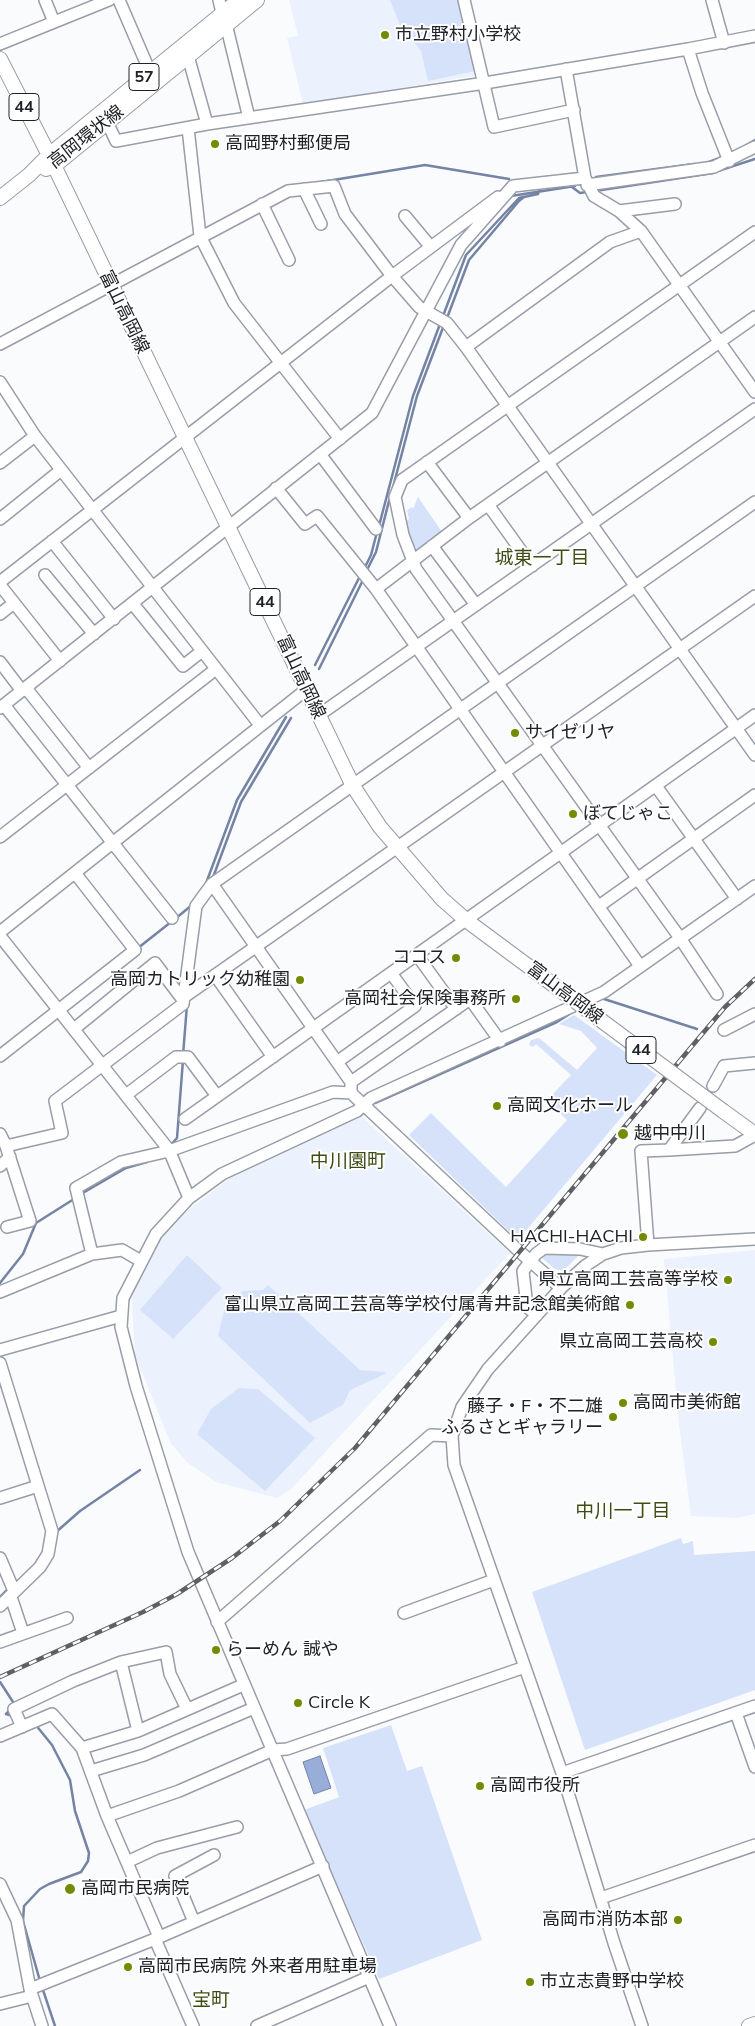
<!DOCTYPE html>
<html>
<head>
<meta charset="utf-8">
<style>
	body { margin:0 }
	canvas { display:block; background:#fafbfd }
</style>
</head>
<body>
<canvas width="755" height="2026"></canvas>
<script>
const ctx = document.querySelector('canvas').getContext('2d');
ctx.lineJoin = 'round';
function fillPath(path, color) {
  ctx.fillStyle = color;
  ctx.fill(path, 'evenodd');
}
function toPath(rows) {
  const path = new Path2D();
  for (const r of rows) {
    path.moveTo(r[0], r[1]);
    for (let i = 2; i < r.length; i += 2) path.lineTo(r[i], r[i + 1]);
  }
  return path;
}
function trace(path, color, width, dash) {
  ctx.strokeStyle = color;
  ctx.lineWidth = width;
  ctx.lineCap = dash ? 'butt' : 'round';
  ctx.setLineDash(dash || []);
  ctx.stroke(path);
}
function write(font, color, halo, rows, align = 'center') {
  ctx.font = font + ' Mulish,"Noto Sans JP",sans-serif';
  ctx.lineWidth = 4;
  ctx.setLineDash([]);
  ctx.textBaseline = 'middle';
  ctx.strokeStyle = halo;
  ctx.fillStyle = color;
  for (const [text, x, y, turn = 0] of rows) {
    ctx.save();
    ctx.translate(x, y);
    ctx.rotate((+turn || 0) * Math.PI / 180);
    ctx.textAlign = isNaN(turn) ? turn : align;
    if (halo) ctx.strokeText(text, 0, 0);
    ctx.fillText(text, 0, 0);
    ctx.restore();
  }
}
fillPath(toPath([
	[289,0,460,0,479,75,303,104,287,38,298,36],
	[361,1116,510,1253,291,1489,277,1498,216,1482,188,1463,171,1444,135,1355,131,1289,148,1257,174,1221,234,1175],
	[755,1250,755,1514,737,1518,691,1516,679,1425,664,1259]
]), '#ecf2fd');
fillPath(toPath([
	[390,0,458,0,475,71,428,81,421,51,409,36,404,35],
	[418,497,442,532,410,558,397,528,409,519,407,510,412,507,413,509],
	[574,1015,657,1075,518,1240,409,1135,431,1113,506,1187,567,1120,547,1100,571,1075,536,1044,533,1047,529,1045,531,1040,539,1038,577,1070,597,1048,581,1031,559,1024],
	[576,1252,579,1255,563,1271,555,1269,541,1257,545,1253],
	[187,1255,222,1288,173,1339,140,1310],
	[268,1285,360,1370,385,1372,385,1374,350,1390,343,1405,310,1423,218,1336,224,1311,243,1291,263,1290],
	[239,1388,258,1389,315,1438,265,1491,197,1434,211,1409],
	[681,1538,683,1544,693,1541,694,1555,755,1551,755,1690,585,1750,532,1592],
	[391,1725,407,1771,422,1766,482,1940,379,1979,304,1810,339,1797,323,1748]
]), '#d6e2fa');
const water = toPath([
	[320,1756,331,1788,314,1794,303,1762,320,1756]
]);
fillPath(water, '#99add9');
trace(water, '#7583a4', 1);
trace(toPath([
	[745,146,755,140],
	[709,162,722,157],
	[718,171,755,159],
	[596,177,694,164],
	[321,182,425,165,509,179],
	[572,187,580,193,587,192],
	[595,191,713,173],
	[511,196,575,186],
	[443,316,466,255,519,198,523,197],
	[447,318,469,260,519,201,524,197,538,194,539,191],
	[392,491,417,396,444,325],
	[379,526,413,396,440,324],
	[364,569,371,555,377,532],
	[366,572,376,552,390,497],
	[315,665,360,576],
	[319,669,363,580],
	[212,880,241,802,291,718],
	[205,886,237,800,286,717],
	[175,919,192,905],
	[138,948,171,922],
	[601,998,697,1029],
	[183,1055,187,1005],
	[375,1103,557,1022,576,1010],
	[169,1147,177,1138,183,1060],
	[81,1194,126,1168,147,1162],
	[0,1283,23,1254,36,1223,74,1199],
	[55,1533,80,1511,140,1470],
	[34,1566,43,1552],
	[0,1597,9,1588],
	[0,1682,15,1705],
	[11,1709,6,1714,13,1716],
	[35,1724,52,1745,70,1780,75,1811,89,1853,88,1861,81,1872,49,1884,40,1889,24,1906,23,1921,40,1981],
	[42,1987,55,2026]
]), '#7583a4', 2.5);
const minor = toPath([
	[45,0,54,22],
	[119,0,150,72],
	[219,0,222,13],
	[464,0,494,127,574,110],
	[712,0,724,43],
	[226,24,249,118],
	[0,44,109,0],
	[688,49,702,93,729,161],
	[183,51,188,56,207,124],
	[566,69,585,178,594,196,619,211,641,231,755,392],
	[107,122,116,141,207,124,485,83,688,49,755,36],
	[188,128,200,236,234,303,340,439],
	[587,185,714,167,755,147],
	[304,189,321,224],
	[262,204,289,260],
	[619,211,675,204],
	[405,216,430,246],
	[0,344,288,191,334,186,345,214,392,276,419,307,447,323,466,347,755,755],
	[466,347,610,242,641,231],
	[0,382,35,436,260,725],
	[320,454,376,529],
	[427,462,469,518],
	[0,463,35,436],
	[276,488,305,524,317,516,376,589,640,966],
	[489,506,532,566],
	[0,519,61,470],
	[52,541,114,619],
	[432,546,476,605],
	[45,575,94,634],
	[0,582,392,276,498,197],
	[0,585,60,661],
	[376,589,469,518,755,317],
	[133,604,183,666,202,651],
	[0,614,14,603],
	[0,662,22,691],
	[26,688,89,768],
	[4,705,172,918],
	[0,708,372,413,461,245,513,186,585,178],
	[319,715,755,409],
	[656,786,737,899],
	[0,837,216,669],
	[212,884,351,1082,351,1093],
	[599,906,755,795],
	[0,932,307,689],
	[0,936,169,1150,189,1198],
	[417,955,456,1009],
	[215,975,273,1057],
	[717,994,680,938,416,569,403,535,395,497,402,480,755,232],
	[184,997,755,596],
	[74,1029,155,963,183,1000],
	[724,1030,755,1014],
	[0,1056,135,950,75,873],
	[337,1062,415,1006,391,973],
	[351,1082,470,999,500,1041],
	[713,1086,724,1066,755,1063],
	[126,1095,176,1057,188,1057,217,1096],
	[185,1119,755,715],
	[0,1134,6,1146,30,1221,7,1227],
	[6,1146,62,1133,55,1101,183,1004,196,906,212,884,755,502],
	[669,1150,735,1146,755,1135],
	[0,1166,10,1157],
	[648,1245,641,1151,669,1150,700,1108],
	[92,1254,76,1188,121,1162,169,1151,333,1092,351,1093,520,1252,561,1288],
	[0,1292,92,1254,122,1250,141,1261],
	[537,1315,527,1307,523,1271,536,1254,544,1248,580,1249,603,1254],
	[0,1350,121,1316],
	[0,1363,52,1531,48,1554,40,1567,0,1606],
	[0,1498,38,1486],
	[0,1558,14,1591,11,1597,23,1633],
	[404,1613,494,1580],
	[217,1622,431,1435,452,1436],
	[0,1642,67,1618],
	[121,1662,138,1731],
	[736,1713,755,1767],
	[22,1727,14,1709,73,1681,121,1662,166,1652,170,1674,187,1709],
	[0,1736,52,1714,82,1748],
	[91,1771,144,1755,254,1708],
	[562,1773,755,1706],
	[107,1816,179,1791,273,1750,287,1749,525,1667],
	[127,1862,157,1848,237,1827],
	[0,1884,17,1920,30,1989,42,2026],
	[601,1898,755,1845],
	[194,1922,175,1876,214,1855],
	[159,1937,107,1816,82,1748,138,1731,243,1685],
	[155,1939,193,2026],
	[30,1989,155,1939,323,1866],
	[0,2004,32,1996],
	[257,2026,369,1977],
	[390,2026,188,1552,136,1386,121,1327,123,1298,156,1234,189,1198,222,1174,357,1111,371,1098,604,992,755,886],
	[642,2026,614,1943,562,1773,454,1465,452,1436,462,1407,488,1369,561,1288,585,1266,603,1254,621,1248,648,1245,755,1239]
]);
const major = toPath([
	[0,59,49,155,353,786,380,827,442,899,466,920,559,989],
	[46,169,54,166,257,0],
	[0,198,29,175,49,155,239,0],
	[723,1111,755,1134],
	[749,2026,755,2024]
]);
trace(minor, '#989da8', 14);
trace(major, '#989da8', 16);
trace(minor, '#fff', 11);
trace(major, '#fff', 14);
const rail = toPath([
	[0,1677,143,1612,177,1594,232,1558,280,1521,355,1448,698,1039,725,1007,755,979]
]);
trace(rail, '#5e6064', 4.5);
trace(rail, '#fff', 2.5, [8]);
const majorBridge = toPath([
	[559,989,723,1111]
]);
trace(majorBridge, '#989da8', 16, []);
trace(majorBridge, '#fff', 14);
for (const [x, y, r, color] of [
	[385,35,5,"#738b00"],
	[215,144,5,"#738b00"],
	[515,733,5,"#738b00"],
	[573,814,5,"#738b00"],
	[456,958,5,"#738b00"],
	[300,980,5,"#738b00"],
	[516,999,5,"#738b00"],
	[497,1106,5,"#738b00"],
	[623,1134,6,"#738b00"],
	[643,1237,5,"#738b00"],
	[728,1280,5,"#738b00"],
	[630,1305,5,"#738b00"],
	[713,1342,5,"#738b00"],
	[623,1403,5,"#738b00"],
	[613,1417,5,"#738b00"],
	[216,1650,5,"#738b00"],
	[298,1703,5,"#738b00"],
	[480,1786,5,"#738b00"],
	[70,1889,6,"#738b00"],
	[678,1920,5,"#738b00"],
	[128,1967,5,"#738b00"],
	[530,1982,5,"#738b00"]
]) {
  const dot = new Path2D();
  dot.arc(x, y, r, 0, 2 * Math.PI);
  ctx.fillStyle = color;
  ctx.fill(dot);
  trace(dot, '#fff', 2);
}
for (const [x, y, w] of [
	[144,77,30],
	[24,107,30],
	[265,602,30],
	[641,1050,30]
]) {
  const box = new Path2D();
  box.roundRect(x - w / 2, y - 13.5, w, 27, 4);
  ctx.fillStyle = '#fff';
  ctx.fill(box);
  trace(box, '#202227', 1);
}
write('bold 16px', '#202227', null, [
	["57",144,77],
	["44",24,107],
	["44",265,602],
	["44",641,1050]
]);
write('18px', '#202227', '#fff', [
	["市立野村小学校",395,35],
	["高岡野村郵便局",225,144],
	["サイゼリヤ",525,733],
	["ぼてじゃこ",583,814],
	["ココス",446,958,"right"],
	["高岡カトリック幼稚園",290,980,"right"],
	["高岡社会保険事務所",506,999,"right"],
	["高岡文化ホール",507,1106],
	["越中中川",634,1134],
	["HACHI-HACHI",633,1237,"right"],
	["県立高岡工芸高等学校",718,1280,"right"],
	["富山県立高岡工芸高等学校付属青井記念館美術館",620,1305,"right"],
	["県立高岡工芸高校",703,1342,"right"],
	["高岡市美術館",633,1403],
	["藤子・F・不二雄",603,1407,"right"],
	["ふるさとギャラリー",603,1428,"right"],
	["らーめん 誠や",226,1650],
	["Circle K",308,1703],
	["高岡市役所",490,1786],
	["高岡市民病院",81,1889],
	["高岡市消防本部",668,1920,"right"],
	["高岡市民病院 外来者用駐車場",138,1967],
	["市立志貴野中学校",540,1982]
], 'left');
write('18px', '#202227', '#fff', [
	["高岡環状線",86,137,-38],
	["富山高岡線",124,312,64],
	["富山高岡線",301,677,65],
	["富山高岡線",565,993,37]
]);
write('19px', '#3f4c15', '#fff', [
	["城東一丁目",542,558],
	["中川園町",348,1161],
	["中川一丁目",623,1511],
	["宝町",211,2000]
]);
</script>
</body>
</html>
